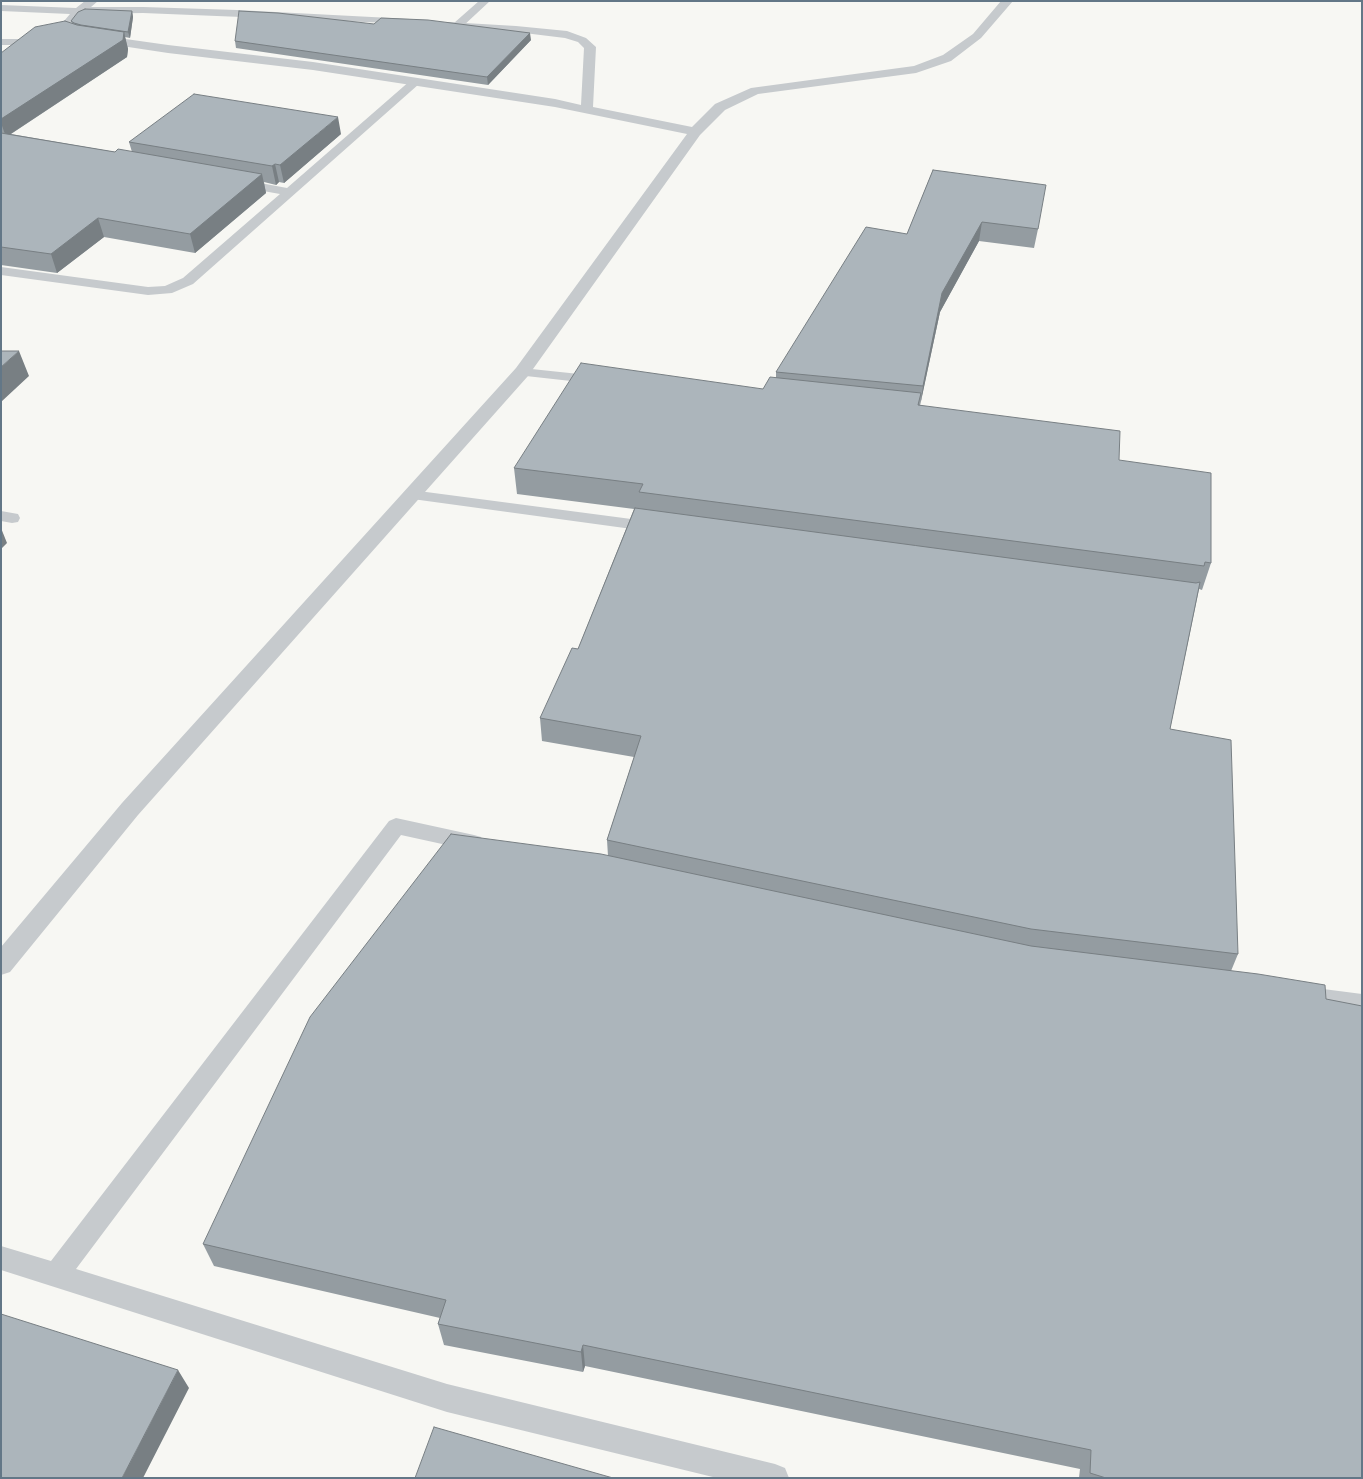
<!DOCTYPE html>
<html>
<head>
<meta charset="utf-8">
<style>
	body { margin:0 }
	#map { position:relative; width:1363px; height:1479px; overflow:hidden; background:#f7f7f3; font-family:Karla,sans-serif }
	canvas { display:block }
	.frame { position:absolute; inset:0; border:2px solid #637787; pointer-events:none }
</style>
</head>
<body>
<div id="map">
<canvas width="1363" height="1479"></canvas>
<div class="frame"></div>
</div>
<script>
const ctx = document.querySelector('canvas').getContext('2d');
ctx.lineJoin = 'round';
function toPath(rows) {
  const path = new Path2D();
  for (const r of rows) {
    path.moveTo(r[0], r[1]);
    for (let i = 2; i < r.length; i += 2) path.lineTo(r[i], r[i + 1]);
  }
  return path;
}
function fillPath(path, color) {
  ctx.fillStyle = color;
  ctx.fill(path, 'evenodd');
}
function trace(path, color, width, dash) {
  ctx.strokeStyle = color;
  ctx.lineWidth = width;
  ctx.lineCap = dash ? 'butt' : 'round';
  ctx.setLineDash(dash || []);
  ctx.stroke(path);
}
fillPath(toPath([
	[479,1,490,1,462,27,454,27,453,25,454,23,479,1],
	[41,36,45,37,46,39,45,41,26,45,1,45,1,39,26,39,41,36],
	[415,79,420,82,419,84,193,284,172,293,148,295,1,275,1,267,148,287,165,286,183,278,280,194,235,186,233,183,235,180,239,179,287,188,411,80,415,79],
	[522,368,598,376,603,377,605,380,603,383,598,384,517,375,515,372,517,369,522,368],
	[411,490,654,522,660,523,662,527,660,531,654,532,405,498,403,495,405,492,411,490],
	[1,511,18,514,20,518,18,522,12,523,1,521,1,511],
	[396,818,474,835,481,837,484,843,481,849,474,851,401,835,76,1269,447,1384,775,1464,785,1468,789,1478,717,1478,447,1412,1,1270,1,1246,51,1261,389,821,396,818],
	[1300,986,1362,994,1362,1012,1300,1004,1292,1002,1289,995,1292,988,1300,986]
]), '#c6cacd');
fillPath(toPath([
	[85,1,98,1,91,7,143,7,237,10,410,19,414,20,416,22,414,24,143,13,82,14,71,27,75,31,83,33,168,45,313,62,555,99,581,105,584,48,578,42,565,38,516,32,448,28,444,27,442,25,444,23,448,22,516,26,567,31,586,38,596,47,593,107,692,127,715,104,751,88,914,66,943,55,973,34,1001,1,1013,1,981,38,951,61,916,73,758,94,725,110,700,135,528,376,138,815,10,972,1,975,1,947,122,803,516,368,687,134,555,107,313,70,168,53,82,40,67,35,59,27,70,14,1,11,1,5,76,8,85,1]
]), '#c6cacd');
fillPath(toPath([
	[132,11,133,17,130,38,125,37,128,49,127,57,11,134,115,152,132,152,129,142,341,134,284,183,279,182,276,185,264,182,266,193,195,253,104,237,57,273,1,265,1,53,72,23,71,21],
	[374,24,531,40,488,85,236,48,235,41],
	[933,170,1038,229,1034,248,979,241,940,312,920,405,1119,460,1211,563,1202,590,1199,589,1170,729,1238,954,1231,971,1362,1478,1079,1478,1080,1469,585,1366,583,1372,444,1345,438,1324,440,1318,214,1266,203,1244,608,856,607,840,634,757,542,741,540,718,578,649,634,509,517,494,514,468,763,389,776,378,776,372,907,234]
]), '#949ca1');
fillPath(toPath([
	[132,11,133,17,130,38,128,32],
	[124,32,128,49,127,57,6,137,1,123,1,119],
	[530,33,531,40,488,85,487,77],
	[338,117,341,134,284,183,280,165],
	[275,164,279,182,276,185,272,166],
	[262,174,266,193,195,253,190,234],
	[98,218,104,237,57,273,51,254],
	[982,222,979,241,940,312,920,406,923,386,942,293],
	[19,351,29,376,1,402,1,367],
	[1,528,7,543,1,549],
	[583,1345,585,1366,583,1372,581,1352],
	[178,1370,189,1388,143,1478,122,1478]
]), '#787f83');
const building = toPath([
	[85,9,132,11,128,32,81,25,74,23,71,21,78,12,85,9],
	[239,11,278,13,374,24,381,18,428,20,530,33,487,77,235,41,239,11],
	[65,21,77,25,124,32,123,40,1,119,1,53,35,27,65,21],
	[194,94,338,117,280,165,275,164,272,166,129,142,194,94],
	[1,133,115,152,118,149,262,174,190,234,98,218,51,254,1,247,1,133],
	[933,170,1046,185,1038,229,982,222,942,293,923,386,776,372,866,227,907,234,933,170],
	[1,351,19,351,1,367,1,351],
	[581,363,763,389,770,377,921,393,918,405,1120,431,1119,460,1211,473,1211,563,1205,562,1204,566,639,492,643,484,514,468,581,363],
	[635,508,1196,583,1200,582,1170,729,1231,740,1238,954,1031,929,607,840,641,736,540,718,572,648,578,649,635,508],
	[451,834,601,854,1031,946,1258,974,1325,985,1326,999,1362,1006,1362,1478,1106,1478,1090,1473,1091,1450,583,1345,581,1352,438,1324,446,1300,203,1244,310,1017,451,834],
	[1,1314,178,1370,122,1478,1,1478,1,1314],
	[434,1427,613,1478,415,1478,434,1427]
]);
fillPath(building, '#acb5bb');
trace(building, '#787f83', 1);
</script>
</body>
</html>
